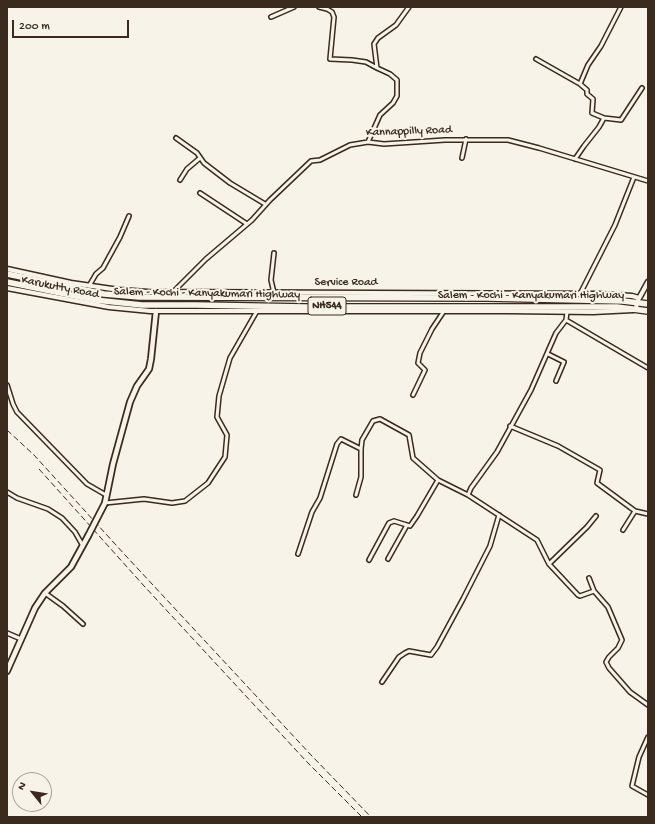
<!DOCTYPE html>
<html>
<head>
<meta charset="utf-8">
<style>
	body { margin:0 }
	#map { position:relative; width:655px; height:824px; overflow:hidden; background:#f7f3e8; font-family:"Gochi Hand",sans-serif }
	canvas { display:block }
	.frame { position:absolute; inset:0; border:8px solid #3b2a1e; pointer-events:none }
	.north { position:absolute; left:12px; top:772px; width:40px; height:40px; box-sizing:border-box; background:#f7f3e8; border:1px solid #aca397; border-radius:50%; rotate:300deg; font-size:11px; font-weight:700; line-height:16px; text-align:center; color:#3b2a1e }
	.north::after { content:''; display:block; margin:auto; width:14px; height:18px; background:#3b2a1e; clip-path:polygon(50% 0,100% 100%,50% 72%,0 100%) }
	.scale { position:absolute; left:12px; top:20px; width:117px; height:18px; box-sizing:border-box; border:2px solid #3b2a1e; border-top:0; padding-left:5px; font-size:12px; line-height:14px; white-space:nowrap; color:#3b2a1e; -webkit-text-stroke:3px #f7f3e8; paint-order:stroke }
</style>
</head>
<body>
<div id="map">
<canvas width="655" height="824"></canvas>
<div class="frame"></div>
<div class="north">N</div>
<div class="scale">200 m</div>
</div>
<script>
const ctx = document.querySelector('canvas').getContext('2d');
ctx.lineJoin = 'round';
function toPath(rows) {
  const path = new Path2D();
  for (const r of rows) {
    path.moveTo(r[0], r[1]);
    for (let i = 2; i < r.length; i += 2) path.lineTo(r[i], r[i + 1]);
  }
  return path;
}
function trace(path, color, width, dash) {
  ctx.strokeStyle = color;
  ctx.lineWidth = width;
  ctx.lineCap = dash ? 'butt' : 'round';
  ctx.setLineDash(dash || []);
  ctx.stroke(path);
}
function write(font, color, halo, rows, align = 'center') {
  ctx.font = font + ' "Gochi Hand",sans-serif';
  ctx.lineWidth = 4;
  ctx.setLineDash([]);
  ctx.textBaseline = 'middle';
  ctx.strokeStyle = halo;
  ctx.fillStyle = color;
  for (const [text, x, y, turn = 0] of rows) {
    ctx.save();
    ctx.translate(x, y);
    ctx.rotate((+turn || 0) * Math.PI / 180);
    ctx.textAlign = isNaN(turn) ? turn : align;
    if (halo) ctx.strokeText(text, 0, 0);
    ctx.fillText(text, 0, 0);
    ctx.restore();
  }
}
const minor = toPath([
	[319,7,327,9,332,12,334,17,330,59,352,60,366,62,377,68],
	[271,17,294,7],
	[536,59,580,84],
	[604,118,621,120,642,88],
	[176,138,197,153,204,163,230,183,265,204],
	[368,142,380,115,393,103,397,96,397,80,390,74,377,68,374,44,378,38,396,25,409,7],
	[462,158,466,139],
	[575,159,584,146,599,127,604,118,592,113,593,99,587,94,587,90,580,84,588,65,601,46,621,7],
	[180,180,187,169,200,158],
	[200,193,247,224],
	[274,253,271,280,274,293],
	[89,286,96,274,103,268,120,237,129,216],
	[173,292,206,259,252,220,270,200,311,161,320,160,350,145,368,142,384,144,445,140,508,140,539,148,648,181],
	[580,294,615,225,634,177],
	[567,312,566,320,556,333,531,390,497,452,471,488,468,495,537,540,549,564,578,595,580,596,594,591],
	[566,320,648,368],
	[548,354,564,362,556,381],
	[7,385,13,404,17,412,87,484,106,495],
	[413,395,425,370,418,363,420,353,432,329,444,311],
	[510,426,558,446,600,470,597,483,635,511,623,530],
	[7,492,17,498,48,509,62,518,75,532,83,546],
	[356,495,361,477,361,449,362,440,373,421,380,419,409,435,413,458,438,480,468,495],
	[105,503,144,499,172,503,185,501,208,483,225,457,227,435,217,417,219,396,230,358,257,311],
	[635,511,648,514],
	[298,554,312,512,320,498,337,444,341,439,361,449],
	[388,559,407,525],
	[369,560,389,523,394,521,410,526,417,516,438,480],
	[549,564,587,527,596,516],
	[589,578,594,591,608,607,622,640,618,648,609,657,606,662,609,668,630,692,648,705],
	[45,593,63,606,83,624],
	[7,633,21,639],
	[382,682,399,657,405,653,409,651,431,655,437,647,463,599,490,546,499,515],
	[648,737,639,757,632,786,648,795]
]);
const tertiary = toPath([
	[7,269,71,283,119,290,148,292,599,294,632,296,639,298],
	[7,288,109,307,150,311,508,311,593,312,633,310,636,309,637,302,648,282]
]);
const secondary = toPath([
	[105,503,113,464,130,402,137,386,149,369,151,359,156,311],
	[7,671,35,608,45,593,71,567,88,536]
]);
const trunk = toPath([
	[7,274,104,294,139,297,487,298,623,301,648,304],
	[7,282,95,300,142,305,196,305,305,307,617,307,648,311]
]);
trace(minor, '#3b2a1e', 6);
trace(tertiary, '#3b2a1e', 7);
trace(secondary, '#3b2a1e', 8);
trace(trunk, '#3b2a1e', 8);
trace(minor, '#f7f3e8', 3);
trace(tertiary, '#f7f3e8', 4);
trace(secondary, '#f7f3e8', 4.5);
trace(trunk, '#f7f3e8', 5.5);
trace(toPath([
	[7,430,34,455,126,556,311,755,371,817],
	[39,469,145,587,307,762,362,817]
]), '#3b2a1e', 1, [6, 3]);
const secondaryBridge = toPath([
	[88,536,105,503]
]);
trace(secondaryBridge, '#3b2a1e', 8, []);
trace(secondaryBridge, '#f7f3e8', 4.5);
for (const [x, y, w] of [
	[327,306,38]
]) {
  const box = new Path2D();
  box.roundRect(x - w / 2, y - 9, w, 18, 3);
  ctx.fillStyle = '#f7f3e8';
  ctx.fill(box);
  trace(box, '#3b2a1e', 1);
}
write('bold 11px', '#3b2a1e', null, [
	["NH544",327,306]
]);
write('12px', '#3b2a1e', '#f7f3e8', [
	["Kannappilly Road",409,132,-2],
	["Service Road",346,283],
	["Karukutty Road",60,288,11],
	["Salem - Kochi - Kanyakumari Highway",207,294,1],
	["Salem - Kochi - Kanyakumari Highway",531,296]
]);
</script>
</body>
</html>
